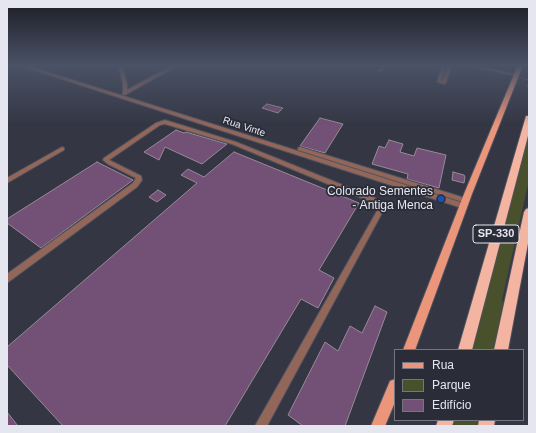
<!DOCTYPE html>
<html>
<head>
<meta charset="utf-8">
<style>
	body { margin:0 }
	#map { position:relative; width:536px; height:433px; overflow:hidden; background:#343643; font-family:Arial,sans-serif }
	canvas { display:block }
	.frame { position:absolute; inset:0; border:8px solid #e5e6ef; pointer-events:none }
	.legend { position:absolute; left:394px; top:349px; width:130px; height:72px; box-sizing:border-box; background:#2a2c38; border:1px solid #757681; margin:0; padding:5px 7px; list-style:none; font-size:12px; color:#e5e6ef }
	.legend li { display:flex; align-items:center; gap:8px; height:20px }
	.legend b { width:20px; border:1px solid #757681 }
</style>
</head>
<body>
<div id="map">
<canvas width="536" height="433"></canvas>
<div class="frame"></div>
<ul class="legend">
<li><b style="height:5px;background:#eb957a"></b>Rua</li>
<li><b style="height:11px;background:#49502c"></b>Parque</li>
<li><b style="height:11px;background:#735075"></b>Edifício</li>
</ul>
</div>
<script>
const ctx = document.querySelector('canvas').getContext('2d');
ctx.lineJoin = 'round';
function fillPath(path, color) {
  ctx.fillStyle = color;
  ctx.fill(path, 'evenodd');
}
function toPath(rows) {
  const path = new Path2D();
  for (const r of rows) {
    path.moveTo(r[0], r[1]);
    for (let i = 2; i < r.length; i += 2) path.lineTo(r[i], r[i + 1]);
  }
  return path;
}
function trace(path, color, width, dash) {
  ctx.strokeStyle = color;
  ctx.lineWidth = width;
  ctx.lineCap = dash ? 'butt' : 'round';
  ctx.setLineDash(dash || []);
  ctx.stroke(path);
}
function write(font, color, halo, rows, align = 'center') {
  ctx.font = font + ' Arial,sans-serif';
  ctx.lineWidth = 3.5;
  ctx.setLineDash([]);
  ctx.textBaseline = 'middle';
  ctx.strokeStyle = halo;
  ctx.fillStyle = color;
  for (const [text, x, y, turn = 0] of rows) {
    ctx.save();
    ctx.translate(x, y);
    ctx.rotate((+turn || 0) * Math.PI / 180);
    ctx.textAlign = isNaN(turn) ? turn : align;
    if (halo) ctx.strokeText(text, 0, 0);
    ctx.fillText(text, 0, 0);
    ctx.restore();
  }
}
fillPath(toPath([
	[529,133,529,180,502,300,503,303,494,350,471,350],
	[453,420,478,420,477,426,451,426]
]), '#49502c');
const building = toPath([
	[267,104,283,108,278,113,262,108,267,104],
	[320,118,343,124,325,153,300,146,320,118],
	[176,130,184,133,186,132,227,144,202,164,165,147,159,160,144,152,176,130],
	[389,140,403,144,400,152,414,156,417,148,446,155,439,188,407,179,408,174,372,164,379,146,385,148,389,140],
	[234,152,359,203,319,270,334,278,318,308,301,299,225,426,63,426,7,365,7,347,197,183,181,175,188,169,204,177,234,152],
	[97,162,133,180,41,248,7,223,7,219,97,162],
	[453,172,464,175,465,177,464,183,452,180,453,172],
	[158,190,166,195,157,202,149,197,158,190],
	[375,306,387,312,345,426,303,426,288,415,325,342,338,351,350,326,362,333,375,306],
	[7,412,18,426,7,426,7,412]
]);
fillPath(building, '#735075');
trace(building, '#978b97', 1);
const minor = toPath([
	[18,65,25,65,466,204,467,206,464,208,462,208,18,65],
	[118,65,122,65,127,84,127,90,173,65,179,65,125,95,122,94,123,93,123,84,118,65],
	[382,65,386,65,382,71,378,71,378,69,380,69,382,65],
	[442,65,446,65,441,81,442,81,448,65,452,65,446,83,444,84,437,82,442,65],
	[463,65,473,65,519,75,517,76,463,65],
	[165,120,236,142,375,198,382,206,383,211,267,426,255,426,377,211,376,207,371,202,232,144,165,124,160,125,109,160,141,176,142,180,137,187,7,283,7,274,133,183,136,178,108,164,103,160,104,158,156,123,165,120],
	[62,147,64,148,64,150,7,183,7,178,62,147],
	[300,147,468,199,469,201,466,203,298,150,298,148,300,147]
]);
const major = toPath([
	[518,65,523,65,472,194,415,350,403,350,464,194,518,65],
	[395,379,395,402,385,426,371,426,390,381,395,379]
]);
const highway = toPath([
	[526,116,529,116,529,132,472,350,458,350,526,116],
	[529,208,529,238,508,350,494,350,524,212,526,209,529,208],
	[438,420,454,420,452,426,436,426,438,420],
	[479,420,495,420,494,426,478,426,479,420]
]);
trace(minor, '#50525f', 2);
trace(major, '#50525f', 2);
trace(highway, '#50525f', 2);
trace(toPath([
	[521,78,529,80],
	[529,82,527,87,529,87]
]), '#737480', 1, [1.5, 1.5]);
fillPath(minor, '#92675a');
fillPath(major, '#eb957a');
fillPath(highway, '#f3b4a1');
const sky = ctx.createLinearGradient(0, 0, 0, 126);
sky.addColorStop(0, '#1d1e25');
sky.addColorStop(0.52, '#4a5266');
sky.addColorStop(1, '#4a526600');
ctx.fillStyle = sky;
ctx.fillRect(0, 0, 536, 126);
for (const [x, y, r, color] of [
	[441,199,4,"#1a4fb4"]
]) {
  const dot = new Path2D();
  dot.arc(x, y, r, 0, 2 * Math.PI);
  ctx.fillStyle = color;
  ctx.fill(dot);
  trace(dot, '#2a2c38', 1.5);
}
write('10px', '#e5e6ef', '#2a2c38', [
	["Rua Vinte",244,127,18]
]);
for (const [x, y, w] of [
	[496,234,46]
]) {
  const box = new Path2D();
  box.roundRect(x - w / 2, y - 9, w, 18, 3);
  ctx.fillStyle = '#2a2c38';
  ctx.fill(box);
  trace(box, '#e5e6ef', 1);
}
write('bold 11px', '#e5e6ef', null, [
	["SP-330",496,234]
]);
write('12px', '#e5e6ef', '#2a2c38', [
	["Colorado Sementes",433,192],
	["- Antiga Menca",433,206]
], 'right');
</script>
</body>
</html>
